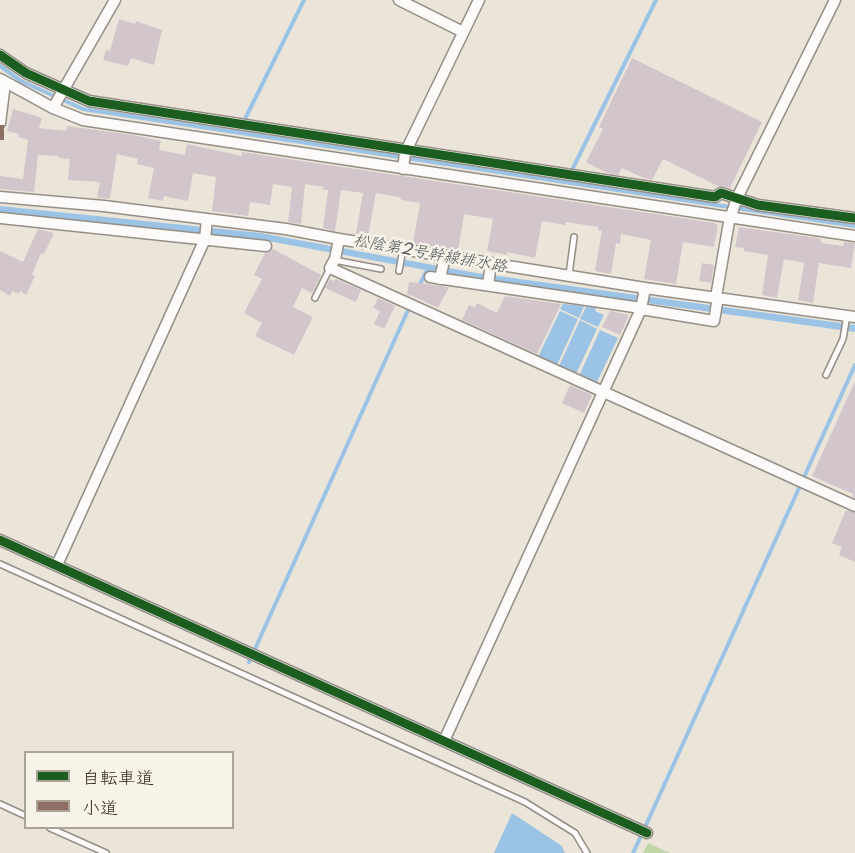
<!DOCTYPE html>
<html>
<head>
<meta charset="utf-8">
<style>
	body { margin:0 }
	#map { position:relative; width:855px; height:853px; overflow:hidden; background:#ebe5d9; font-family:"Playpen Sans","Klee One",sans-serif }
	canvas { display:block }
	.legend { position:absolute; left:24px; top:751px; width:210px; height:78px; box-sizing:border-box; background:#f7f3e8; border:2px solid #aca397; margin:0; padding:8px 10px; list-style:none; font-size:18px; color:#3b2a1e }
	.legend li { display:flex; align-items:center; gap:12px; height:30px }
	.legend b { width:30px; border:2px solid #aca397 }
</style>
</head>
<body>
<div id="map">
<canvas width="855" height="853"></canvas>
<ul class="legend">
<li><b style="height:8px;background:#1b5e20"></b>自転車道</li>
<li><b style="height:8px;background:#8d6e63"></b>小道</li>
</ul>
</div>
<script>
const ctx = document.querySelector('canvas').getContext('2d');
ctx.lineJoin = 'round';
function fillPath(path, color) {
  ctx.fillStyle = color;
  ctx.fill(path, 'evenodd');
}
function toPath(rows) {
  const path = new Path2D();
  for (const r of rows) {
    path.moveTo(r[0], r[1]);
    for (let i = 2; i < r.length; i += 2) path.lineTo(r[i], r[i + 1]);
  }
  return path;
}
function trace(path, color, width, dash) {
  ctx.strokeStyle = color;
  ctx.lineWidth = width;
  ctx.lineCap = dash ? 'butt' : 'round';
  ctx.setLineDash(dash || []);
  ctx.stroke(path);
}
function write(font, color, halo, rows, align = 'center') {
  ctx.font = font + ' "Playpen Sans","Klee One",sans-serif';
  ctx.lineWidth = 5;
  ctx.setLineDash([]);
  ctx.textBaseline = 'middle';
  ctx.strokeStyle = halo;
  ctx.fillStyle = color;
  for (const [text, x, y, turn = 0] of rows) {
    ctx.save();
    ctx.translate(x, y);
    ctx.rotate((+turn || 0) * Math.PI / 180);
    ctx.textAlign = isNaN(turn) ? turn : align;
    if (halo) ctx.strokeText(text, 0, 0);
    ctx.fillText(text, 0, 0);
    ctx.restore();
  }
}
fillPath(toPath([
	[648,843,670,853,643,853]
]), '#c0d6a4');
fillPath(toPath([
	[0,206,261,233,476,273,855,325,855,332,474,279,263,240,0,212],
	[563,304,584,306,579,318,560,309],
	[586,307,596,308,595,311,604,315,598,327,580,319],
	[560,311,578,319,557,365,538,357],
	[580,320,597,329,576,374,559,366],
	[600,330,618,338,596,384,579,376],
	[512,813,562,846,565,853,494,853]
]), '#9ac3e5');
trace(toPath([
	[0,66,21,81,83,109,855,226],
	[244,121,304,0],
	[571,172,656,0],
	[419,286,428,268],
	[804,477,855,365],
	[255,649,409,308],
	[249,662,250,659],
	[646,825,800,486],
	[633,853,641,836]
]), '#9ac3e5', 4);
fillPath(toPath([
	[119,19,135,24,136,21,162,30,154,65,131,58,128,66,103,60,106,50,110,51],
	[632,58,762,122,730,188,718,186,663,159,652,180,644,178,622,168,618,175,607,173,586,162,603,129,599,127],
	[13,109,42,118,39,128,66,131,67,126,133,135,161,141,159,150,185,155,187,144,242,156,242,152,715,223,715,224,718,225,714,247,683,242,676,284,656,281,644,279,651,240,621,234,620,244,616,243,611,274,595,271,602,231,598,230,598,227,566,222,565,225,542,221,535,258,507,252,507,255,487,251,493,219,464,214,458,250,413,243,420,203,402,200,399,197,376,193,368,236,356,234,363,193,341,190,335,231,323,228,328,190,323,190,324,187,305,184,301,224,288,222,292,187,273,184,270,205,250,202,248,216,212,211,216,177,193,173,188,201,164,196,163,201,148,198,154,168,137,164,138,159,117,154,110,199,97,198,100,182,68,180,70,159,59,158,59,156,38,155,34,192,0,189,0,176,23,179,28,140,18,137,19,134,7,131],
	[739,227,818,238,821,240,821,243,843,246,844,242,855,243,851,268,819,263,813,303,798,300,804,263,784,259,777,298,762,295,768,255,744,251,744,248,735,247],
	[38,229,54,233,44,254,41,253,32,275,35,276,26,295,20,291,19,294,12,291,10,296,0,290,0,251,23,262],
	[273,249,321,275,312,293,302,288,293,307,313,317,294,355,255,336,262,323,244,313,262,279,254,275,265,253],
	[702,263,714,265,711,283,699,281],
	[330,279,333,281,336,279,361,290,356,302,325,288],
	[409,282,427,284,449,287,438,308,413,296,407,295],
	[505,296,561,304,537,354,462,320,469,305,475,308,477,303,497,313],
	[378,298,395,306,384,329,374,324,380,311,373,308],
	[610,311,629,315,620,335,602,327],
	[855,381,855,498,852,497,853,494,812,476],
	[570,385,592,395,584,413,562,403],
	[846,510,855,513,855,562,839,555,842,547,832,543]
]), '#d2c6cc');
const lane = toPath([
	[334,260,381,269],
	[399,271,403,249],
	[569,275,574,237],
	[315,298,330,268],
	[826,375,843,339,847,315],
	[0,564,525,802,575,833,587,853],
	[0,804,26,816],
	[50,828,106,853]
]);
const street = toPath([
	[399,0,463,32],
	[0,55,26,73,89,101,715,197,721,193,758,205,855,218],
	[0,79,53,108,83,120,855,236],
	[53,108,115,0],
	[0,123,5,83],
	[403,169,405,153,479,0],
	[0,197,104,206,286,229,339,239,645,288,855,317],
	[1,218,266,246],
	[339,239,335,259,330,268,855,506],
	[430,277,641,308],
	[440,279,445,256],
	[488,285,491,263],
	[716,297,729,222,737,198,835,0],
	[641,309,714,321,718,297],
	[0,540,647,833],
	[57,565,205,239,207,219],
	[444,741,641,309,645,288]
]);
trace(lane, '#948e86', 8);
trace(street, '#948e86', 13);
trace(lane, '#fcfbf9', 5);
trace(street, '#fcfbf9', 10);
trace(toPath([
	[0,140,0,123]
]), '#8d6e63', 8, [15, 8]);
trace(toPath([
	[0,55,26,73,89,101,715,197,721,193,758,205,855,218],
	[0,540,647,833]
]), '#1b5e20', 9);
write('italic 16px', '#4d545b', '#f7f3e8', [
	["松陰第2号幹線排水路",430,254,10]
]);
</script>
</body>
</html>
